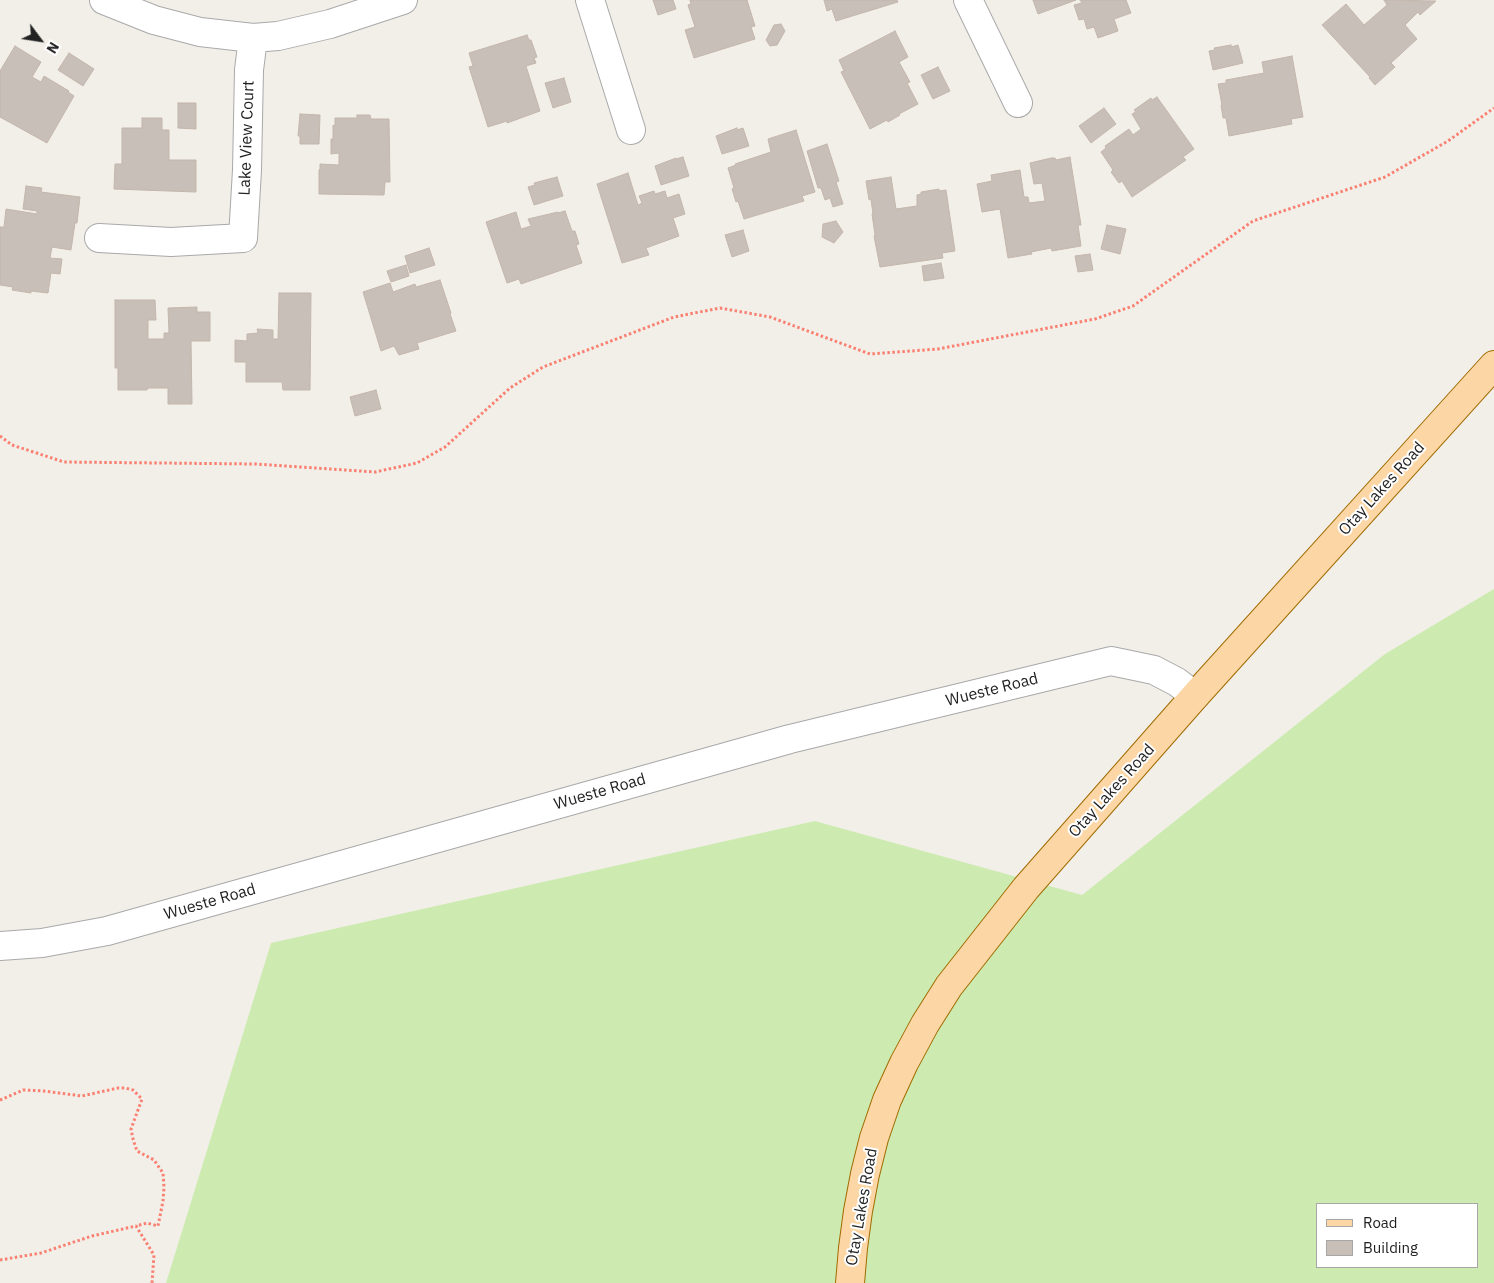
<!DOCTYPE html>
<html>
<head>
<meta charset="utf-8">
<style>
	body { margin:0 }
	#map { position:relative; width:1494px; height:1283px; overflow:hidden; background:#f2efe9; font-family:"IBM Plex Sans",sans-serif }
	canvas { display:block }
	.legend { position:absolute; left:1316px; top:1203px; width:162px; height:65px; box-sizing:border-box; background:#fff; border:1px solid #a7a7a7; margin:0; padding:6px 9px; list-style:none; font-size:15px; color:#222 }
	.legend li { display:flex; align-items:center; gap:10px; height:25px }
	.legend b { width:25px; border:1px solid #a7a7a7 }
	.north { position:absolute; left:15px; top:15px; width:50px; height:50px; -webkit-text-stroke:4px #fff; paint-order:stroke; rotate:121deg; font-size:14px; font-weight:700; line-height:20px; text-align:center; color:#222 }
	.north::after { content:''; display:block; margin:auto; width:18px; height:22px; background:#222; clip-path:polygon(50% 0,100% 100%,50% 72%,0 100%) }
</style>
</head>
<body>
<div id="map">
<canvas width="1494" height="1283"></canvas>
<ul class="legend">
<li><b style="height:6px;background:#fcd6a4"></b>Road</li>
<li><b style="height:14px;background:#c7bfb8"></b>Building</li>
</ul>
<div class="north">N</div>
</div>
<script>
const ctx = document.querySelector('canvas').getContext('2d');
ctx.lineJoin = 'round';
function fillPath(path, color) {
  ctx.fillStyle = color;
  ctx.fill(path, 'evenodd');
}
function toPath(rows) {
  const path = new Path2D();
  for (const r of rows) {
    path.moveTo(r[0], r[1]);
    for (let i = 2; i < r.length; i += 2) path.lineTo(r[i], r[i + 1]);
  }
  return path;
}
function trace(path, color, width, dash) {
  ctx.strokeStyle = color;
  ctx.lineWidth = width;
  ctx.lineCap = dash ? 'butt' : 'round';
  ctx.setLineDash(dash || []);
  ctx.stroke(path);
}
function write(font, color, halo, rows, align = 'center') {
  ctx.font = font + ' "IBM Plex Sans",sans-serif';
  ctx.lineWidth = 4;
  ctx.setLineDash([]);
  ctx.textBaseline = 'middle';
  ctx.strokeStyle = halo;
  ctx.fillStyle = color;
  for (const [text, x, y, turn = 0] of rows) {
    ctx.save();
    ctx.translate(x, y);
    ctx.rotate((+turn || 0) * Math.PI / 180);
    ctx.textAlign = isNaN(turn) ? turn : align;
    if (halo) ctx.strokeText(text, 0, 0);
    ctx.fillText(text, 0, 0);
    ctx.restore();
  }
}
fillPath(toPath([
	[1494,589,1494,1283,166,1283,271,943,815,821,1082,895,1385,654],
	[1318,1204,1478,1204,1478,1267,1318,1267]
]), '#cdebb0');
const building = toPath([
	[653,0,673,0,676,9,658,15,653,0],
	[690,0,747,0,755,26,751,27,755,39,694,58,685,30,695,27,688,5,691,4,690,0],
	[824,0,897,0,898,2,836,21,832,9,827,11,824,0],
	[1033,0,1076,0,1038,14,1033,0],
	[1080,0,1126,0,1131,13,1114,19,1118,31,1098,38,1094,27,1087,29,1084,19,1079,20,1074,5,1082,3,1080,0],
	[1384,0,1436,1,1420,15,1418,12,1405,25,1417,39,1391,63,1395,67,1375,85,1369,78,1370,77,1322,25,1346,4,1364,25,1387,5,1384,0],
	[781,24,785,31,777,45,770,46,766,40,774,25,781,24],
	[895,31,908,57,899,62,910,82,907,83,918,104,899,114,900,115,888,122,887,120,870,129,841,72,844,71,839,60,895,31],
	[527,35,529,40,531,40,537,57,534,58,536,63,526,66,540,111,507,123,507,121,488,127,469,67,473,66,469,53,527,35],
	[1231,45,1231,47,1238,45,1243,63,1213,70,1209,51,1215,50,1214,48,1231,45],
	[15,46,41,62,32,77,41,82,44,76,69,91,68,92,74,96,47,143,0,117,0,71,15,46],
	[69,53,94,69,83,86,58,70,69,53],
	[1292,56,1303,117,1291,119,1292,124,1229,136,1226,118,1223,118,1221,105,1222,105,1218,84,1226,83,1226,80,1264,73,1262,62,1292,56],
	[938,67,950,91,933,99,921,75,938,67],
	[564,78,571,102,553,108,545,83,564,78],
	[1157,97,1194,149,1183,157,1186,160,1132,197,1122,181,1119,183,1111,172,1113,170,1101,152,1106,148,1105,146,1129,129,1133,135,1141,129,1132,114,1136,112,1134,110,1151,98,1152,100,1157,97],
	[178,103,196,103,196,129,178,128,178,103],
	[1104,108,1116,124,1091,143,1079,126,1104,108],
	[300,114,320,115,319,144,300,144,300,136,298,136,300,114],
	[357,115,370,115,371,119,389,119,390,182,385,182,384,195,319,194,319,170,320,169,320,164,339,165,339,153,331,154,331,139,333,139,333,125,335,126,335,118,357,118,357,115],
	[142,118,162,118,162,130,169,130,169,160,196,160,196,192,114,189,115,164,122,164,122,128,142,128,142,118],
	[737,128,737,130,743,128,749,146,722,154,716,136,737,128],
	[796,130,815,192,802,196,804,201,744,219,738,201,736,202,732,189,734,188,728,168,736,165,735,164,771,152,768,139,796,130],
	[827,144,839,181,836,182,843,204,833,207,830,198,825,200,821,188,818,188,807,151,827,144],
	[683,157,689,176,661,185,655,166,676,158,676,159,683,157],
	[1070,157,1081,225,1078,225,1081,246,1052,251,1051,248,1031,252,1032,254,1008,258,1000,209,982,212,977,184,992,181,991,175,1020,170,1024,197,1028,197,1029,203,1045,201,1042,183,1034,184,1030,163,1051,158,1055,158,1056,160,1070,157],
	[628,173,638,205,642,203,639,196,654,191,655,194,665,191,667,198,679,194,685,214,673,218,679,236,646,248,649,255,622,263,597,184,628,173],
	[557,177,563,196,534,205,528,187,535,185,534,183,557,177],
	[891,177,896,209,917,206,917,195,921,194,921,192,939,189,939,191,946,190,955,251,942,253,943,258,880,267,874,236,875,235,872,214,873,214,871,199,869,200,866,181,891,177],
	[26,186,42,188,41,192,80,197,77,223,75,223,71,250,52,247,50,258,62,259,60,274,51,273,48,293,31,291,31,293,12,290,13,287,0,285,0,227,4,227,6,209,37,214,37,211,23,209,26,186],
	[565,211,572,231,575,231,579,244,576,245,582,263,521,284,519,279,507,283,486,222,516,212,521,229,531,226,528,219,558,212,558,213,565,211],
	[836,221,843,232,834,243,822,237,823,224,836,221],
	[1107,225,1126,229,1120,254,1101,249,1107,225],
	[743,230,749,251,732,257,725,235,743,230],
	[429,248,435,265,410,273,405,256,429,248],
	[1090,254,1093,270,1078,272,1075,256,1090,254],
	[941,263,944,278,924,281,922,266,941,263],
	[406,265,409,276,391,282,387,271,406,265],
	[440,280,451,313,450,314,456,331,417,343,419,349,399,355,394,346,381,351,363,292,390,283,393,292,415,284,416,287,440,280],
	[279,293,311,293,310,390,283,390,282,382,246,382,246,362,235,362,235,340,247,341,247,334,258,333,257,329,273,330,273,339,278,339,279,293],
	[115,300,155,300,156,320,148,320,148,339,164,339,164,333,169,333,168,308,197,307,197,312,210,312,210,341,191,341,192,404,168,404,168,388,148,388,147,390,118,390,118,368,115,368,115,300],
	[376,390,381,409,355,416,350,397,376,390]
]);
fillPath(building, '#c7bfb8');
trace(building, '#c4b6ab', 1);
const minor = toPath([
	[104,0,154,20,200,32,253,38,278,36,330,24,403,0],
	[590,0,631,130],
	[968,0,1018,103],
	[99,238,171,242,243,238,247,170,249,70,253,38],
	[0,946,42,943,107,931,790,739,1111,661,1154,670,1177,682,1195,696]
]);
const major = toPath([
	[850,1283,853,1248,858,1211,865,1174,874,1138,887,1100,904,1063,925,1024,949,986,1026,888,1195,696,1494,365]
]);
trace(minor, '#a9a9a9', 30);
trace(major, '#a06b00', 30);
trace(toPath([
	[0,436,12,445,64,462,256,464,375,472,417,463,445,447,510,388,543,367,674,317,720,308,770,317,870,354,938,349,1095,319,1133,306,1253,221,1385,177,1448,141,1494,108],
	[0,1100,23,1090,44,1091,82,1096,118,1088,125,1088,133,1090,142,1099,131,1129,133,1139,137,1151,154,1160,163,1173,164,1187,163,1201,158,1226,147,1223,136,1226],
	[0,1260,41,1253,92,1236,136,1226,154,1255,152,1283]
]), '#fa8072', 3, [2.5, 2.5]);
trace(minor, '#fff', 28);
trace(major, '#fcd6a4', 28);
write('16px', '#222', '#fff', [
	["Lake View Court",247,138,-88],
	["Otay Lakes Road",1382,489,-48],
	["Wueste Road",992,690,-14],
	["Otay Lakes Road",1112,791,-48],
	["Wueste Road",600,792,-16],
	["Wueste Road",210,902,-16],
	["Otay Lakes Road",862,1207,-80]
]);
</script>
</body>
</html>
